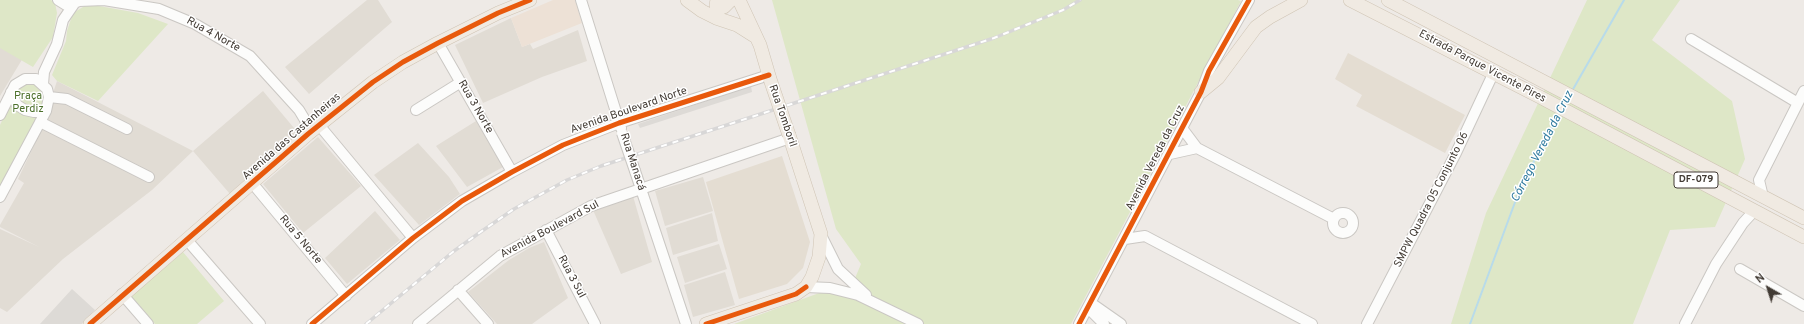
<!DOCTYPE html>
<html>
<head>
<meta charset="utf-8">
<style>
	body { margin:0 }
	#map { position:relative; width:1804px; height:324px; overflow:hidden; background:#eeeae6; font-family:Overpass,sans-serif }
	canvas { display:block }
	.north { position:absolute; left:1748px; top:268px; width:40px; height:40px; -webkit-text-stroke:3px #fff; paint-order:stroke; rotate:321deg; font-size:11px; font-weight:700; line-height:16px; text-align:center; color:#423b34 }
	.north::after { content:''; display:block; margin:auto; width:14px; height:18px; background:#423b34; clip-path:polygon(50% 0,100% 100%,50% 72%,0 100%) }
</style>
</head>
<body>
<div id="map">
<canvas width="1804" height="324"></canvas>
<div class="north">N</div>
</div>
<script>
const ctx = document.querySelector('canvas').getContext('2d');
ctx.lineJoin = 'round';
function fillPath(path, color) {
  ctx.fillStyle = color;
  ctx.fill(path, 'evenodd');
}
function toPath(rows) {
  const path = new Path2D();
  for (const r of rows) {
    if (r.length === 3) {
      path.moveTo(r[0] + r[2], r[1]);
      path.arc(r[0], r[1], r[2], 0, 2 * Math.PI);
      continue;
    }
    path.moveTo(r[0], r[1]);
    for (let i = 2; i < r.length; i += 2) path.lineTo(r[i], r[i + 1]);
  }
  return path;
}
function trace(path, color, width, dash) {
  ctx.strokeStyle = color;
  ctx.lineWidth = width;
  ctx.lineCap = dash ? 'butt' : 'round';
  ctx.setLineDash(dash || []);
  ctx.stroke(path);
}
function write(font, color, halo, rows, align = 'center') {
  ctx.font = font + ' Overpass,sans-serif';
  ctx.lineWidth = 3;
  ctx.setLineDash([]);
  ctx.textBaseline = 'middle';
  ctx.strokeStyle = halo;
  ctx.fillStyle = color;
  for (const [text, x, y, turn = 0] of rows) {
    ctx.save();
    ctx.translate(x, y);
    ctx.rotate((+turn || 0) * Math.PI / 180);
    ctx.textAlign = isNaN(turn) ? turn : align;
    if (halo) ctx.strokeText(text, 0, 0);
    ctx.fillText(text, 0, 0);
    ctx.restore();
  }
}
fillPath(toPath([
	[367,0,378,0,392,22,309,94,285,67],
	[511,18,522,47,530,44,533,49,578,30,587,61,542,77,483,103,455,45],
	[0,47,23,58,0,96],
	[57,81,193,151,263,91,299,134,230,194,193,151,152,190,63,259,7,312,0,308,0,229,39,247,0,227,0,225,24,183,18,179,39,135],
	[476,121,503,167,467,187,436,146],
	[318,137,361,186,303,233,263,184],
	[418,143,449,177,460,194,419,225,374,175],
	[703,177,713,211,665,226,655,191],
	[633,196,652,262,621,274,593,210],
	[375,211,400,240,347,284,325,258],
	[712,213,718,241,673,255,666,228],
	[544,242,568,298,532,324,497,324,468,292,509,260,529,248],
	[719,244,727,269,685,283,677,257],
	[725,272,735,305,693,317,684,285]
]), '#e1dcd4');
fillPath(toPath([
	[553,0,575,0,582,23,522,47,511,18]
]), '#ede1d6');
fillPath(toPath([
	[1348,53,1465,115,1445,153,1356,106,1362,95,1335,79],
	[782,156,810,242,803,268,787,284,739,299,706,182]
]), '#e4ddd2');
fillPath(toPath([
	[0,0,51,0,55,3,57,13,53,37,33,67,0,48],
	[772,0,1238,0,1241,1,1071,324,734,324,822,292,848,295,861,264,836,229],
	[1587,0,1680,0,1652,40,1732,101,1745,159,1715,227,1670,230,1633,324,1451,324,1486,213],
	[88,4,138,13,168,24,98,101,57,81,52,75,66,41,67,31,73,13],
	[31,78,49,97,3,184,0,197,0,125,7,110,11,92],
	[183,252,224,301,197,324,155,324,131,296]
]), '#dee7c7');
fillPath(toPath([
	[751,86,752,92,640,128,638,124],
	[72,289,95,310,82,324,40,324]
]), '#dddad6');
trace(toPath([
	[1572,91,1624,0],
	[1470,324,1521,186,1560,112]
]), '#b8dbea', 2);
const minor = toPath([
	[58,0,66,5,77,2],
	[581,0,621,128],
	[79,1,104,0,159,9,195,24,250,56,299,110,305,120,308,134],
	[1691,39,1798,103],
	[438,43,512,172],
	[43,84,44,72,57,44,63,20,74,4],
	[11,92,17,105,25,110,34,112,46,111],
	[49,97,67,99,127,129],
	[416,110,461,82],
	[0,115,15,85,25,79,36,79,47,89,49,97,46,111,0,197],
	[40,122,149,177],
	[319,125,413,238],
	[1182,128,1197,148,1334,219],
	[1170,154,1197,148],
	[635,171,686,324],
	[253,184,346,296],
	[1763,197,1759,180,1804,91],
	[1343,223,10],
	[546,230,595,324],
	[821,235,838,269,866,295],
	[1125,239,1145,236,1312,324],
	[187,240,260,324],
	[1740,269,1804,306],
	[806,287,830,288,858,295,918,324],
	[458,290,488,324],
	[122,294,148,324],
	[1091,303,1121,324],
	[1088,308,1104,324],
	[312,324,413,238,462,201,512,172,563,145,619,123,769,75],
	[418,324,500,256,591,206,790,138],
	[1079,324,1201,92,1209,71,1249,0],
	[1367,324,1456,153,1493,74],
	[1685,324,1716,264,1743,223,1754,211]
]);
const major = toPath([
	[687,0,702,11,716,18,737,25,756,37],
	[717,0,716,5,720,8,724,7,731,0],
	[739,0,760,45,770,79],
	[1350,0,1540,97,1804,237],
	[1388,0,1804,218],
	[1201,92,1218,78,1256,27,1270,17,1301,0],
	[90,324,308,134,373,82,403,62,438,43,498,13,530,0],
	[706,324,796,294,806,287,812,277,819,257,821,234,789,135]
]);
trace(minor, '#cac7c3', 12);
trace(major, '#cfc4b4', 14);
trace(minor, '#fcfcfb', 10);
trace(major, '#f0eae2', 13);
const rail = toPath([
	[366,324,454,251,482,231,514,209,567,180,601,166,994,38,1063,10,1080,0]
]);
trace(rail, '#d8d7d7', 3.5);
trace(rail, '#fff', 2, [6]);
const minorBridge = toPath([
	[622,133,635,171]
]);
const majorBridge = toPath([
	[770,79,789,135]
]);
trace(minorBridge, '#cac7c3', 12, []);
trace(majorBridge, '#cfc4b4', 14, []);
trace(minorBridge, '#fcfcfb', 10);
trace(majorBridge, '#f0eae2', 13);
trace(toPath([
	[90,324,308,134,373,82,403,62,438,43,498,13,530,0],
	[312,324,413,238,462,201,512,172,563,145,619,123,769,75],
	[706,324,796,294,806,287],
	[1079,324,1201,92,1209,71,1249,0]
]), '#e8590c', 5);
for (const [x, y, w] of [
	[1696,180,44]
]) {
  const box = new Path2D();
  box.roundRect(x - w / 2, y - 8, w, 16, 3);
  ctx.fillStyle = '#fff';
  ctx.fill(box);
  trace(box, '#423b34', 1);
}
write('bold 10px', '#423b34', null, [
	["DF-079",1696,180]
]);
write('11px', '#423b34', '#fff', [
	["Rua 4 Norte",213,35,29],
	["Estrada Parque Vicente Pires",1482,67,28],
	["Rua 3 Norte",475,107,60],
	["Avenida Boulevard Norte",629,111,-19],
	["Rua Tomboril",782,116,71],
	["Avenida das Castanheiras",292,137,-41],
	["Avenida Vereda da Cruz",1156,158,-63],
	["Rua Manacá",632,162,72],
	["SMPW Quadra 05 Conjunto 06",1432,200,-63],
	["Avenida Boulevard Sul",550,230,-28],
	["Rua 5 Norte",300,240,50],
	["Rua 3 Sul",571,277,62]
]);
write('11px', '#4c702b', '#fff', [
	["Praça",28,97],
	["Perdiz",28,110]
]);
write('italic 12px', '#317ca0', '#fff', [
	["Córrego Vereda da Cruz",1543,147,-63]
]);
</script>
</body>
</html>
